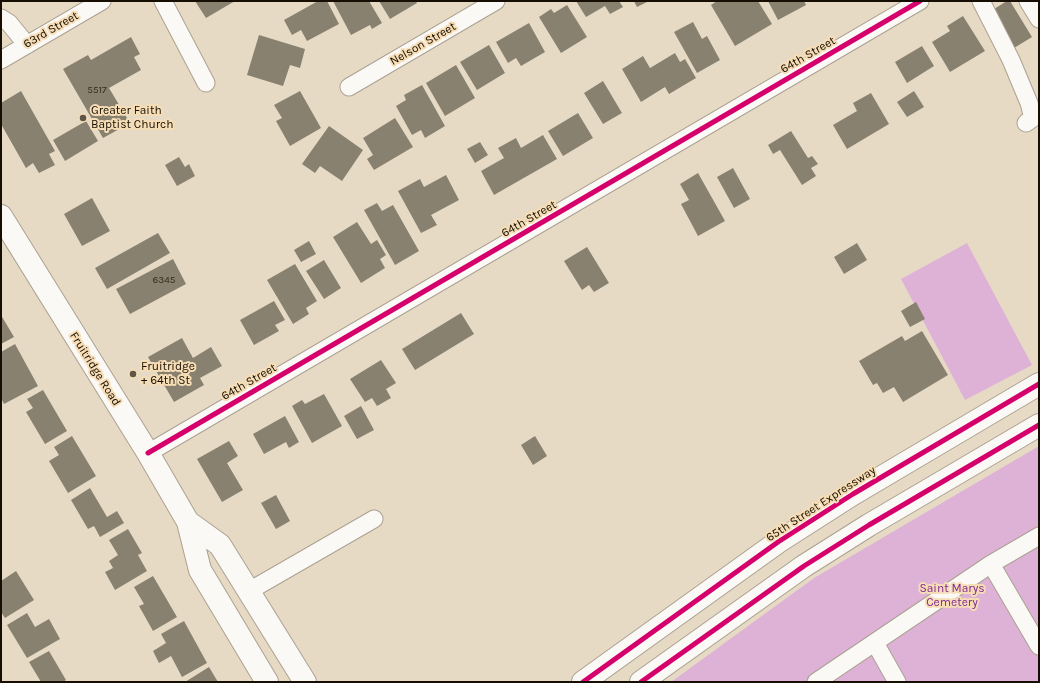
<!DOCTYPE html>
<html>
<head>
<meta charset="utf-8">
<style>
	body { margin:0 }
	#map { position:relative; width:1040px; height:683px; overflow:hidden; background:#e7dac5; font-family:Karla,sans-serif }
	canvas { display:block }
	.frame { position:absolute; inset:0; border:2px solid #160e02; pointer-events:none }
</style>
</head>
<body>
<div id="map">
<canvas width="1040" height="683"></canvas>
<div class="frame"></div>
</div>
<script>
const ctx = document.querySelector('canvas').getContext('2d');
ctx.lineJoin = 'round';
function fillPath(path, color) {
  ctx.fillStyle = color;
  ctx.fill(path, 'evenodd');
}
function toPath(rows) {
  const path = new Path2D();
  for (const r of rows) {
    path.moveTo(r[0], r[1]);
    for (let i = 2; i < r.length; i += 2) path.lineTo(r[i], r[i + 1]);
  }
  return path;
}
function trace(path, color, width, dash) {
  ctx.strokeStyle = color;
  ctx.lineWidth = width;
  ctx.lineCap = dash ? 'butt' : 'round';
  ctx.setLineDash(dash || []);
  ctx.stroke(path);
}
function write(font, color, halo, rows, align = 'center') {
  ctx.font = font + ' Karla,sans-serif';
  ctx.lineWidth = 4;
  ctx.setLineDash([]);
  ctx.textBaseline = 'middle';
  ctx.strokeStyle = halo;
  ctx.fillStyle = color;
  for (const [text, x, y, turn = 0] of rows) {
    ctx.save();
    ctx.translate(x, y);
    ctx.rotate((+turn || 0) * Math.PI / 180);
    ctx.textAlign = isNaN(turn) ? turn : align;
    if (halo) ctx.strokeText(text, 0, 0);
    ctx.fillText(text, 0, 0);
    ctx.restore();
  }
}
fillPath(toPath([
	[967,243,1032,365,965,400,901,279],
	[1039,446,1039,682,671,682,814,578]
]), '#ddb2d6');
fillPath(toPath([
	[195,1,235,1,206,18],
	[318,1,327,1,339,24,307,41,301,30,292,35,284,20],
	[333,1,369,1,382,23,372,29,370,25,351,35],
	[379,1,416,1,417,3,390,19],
	[576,1,619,1,623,7,610,14,605,6,586,17],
	[634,1,649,1,637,7],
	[717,1,740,1,741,2,744,1,758,1,772,24,735,46,711,5],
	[768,1,804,1,806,5,778,20],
	[1007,1,1010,1,1032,37,1014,48,998,22,1001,21,994,9],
	[567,5,587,37,561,53,539,17,551,9,554,13],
	[963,16,985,51,950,72,932,42,950,31,947,26],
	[693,22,702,39,707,36,720,60,697,73,674,32],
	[529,23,545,52,521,66,516,58,508,63,496,42],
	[259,35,305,49,300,68,290,65,283,86,247,75],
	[131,37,140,54,134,57,141,70,109,88,130,123,103,138,63,69,88,55,91,60],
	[489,45,505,73,477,90,460,62],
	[922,46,934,66,907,83,895,62],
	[675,53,680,62,685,59,696,78,669,94,665,87,641,102,622,69,643,56,650,68],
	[456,65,475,98,445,116,426,83],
	[603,81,622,113,603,124,584,93],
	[422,85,445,126,425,138,421,130,412,135,396,106,406,100,404,95],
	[21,91,55,151,49,154,55,165,39,173,33,163,26,168,1,124,1,103],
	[300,91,321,128,290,146,276,121,282,118,274,105],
	[914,91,924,107,907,117,897,102],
	[871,93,889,124,847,149,833,125,857,111,853,103],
	[578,113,593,138,563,156,548,131],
	[395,118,413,147,374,170,367,159,373,155,363,138],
	[86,121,98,141,65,161,53,140],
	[329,126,363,150,342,181,320,166,315,173,302,164],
	[791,131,808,158,812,156,818,164,811,168,816,176,802,185,780,150,773,154,768,145],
	[543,135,557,159,494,195,481,171,504,158,498,148,516,138,521,148],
	[480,142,488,155,475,163,467,149],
	[179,157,185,167,189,164,195,176,177,186,165,165],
	[733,168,750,199,734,208,717,177],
	[698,173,725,221,698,236,681,204,689,200,680,184],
	[446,175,459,200,431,215,437,225,421,233,398,191,420,179,424,187],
	[92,198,110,231,82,246,64,214],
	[377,203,382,211,393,205,419,251,395,265,364,210],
	[357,222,371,244,377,240,386,255,380,259,385,268,361,283,333,237],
	[158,233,170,253,107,289,95,268],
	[309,241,316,254,301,262,294,250],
	[857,243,867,260,844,274,834,257],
	[587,247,609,283,594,292,589,285,582,290,564,261],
	[173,259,186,284,130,314,116,289],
	[324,260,341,288,324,299,306,271],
	[295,264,317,301,306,308,309,314,293,324,267,280],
	[274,301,285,320,275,325,279,331,254,345,240,320],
	[916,302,925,319,910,327,901,311],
	[461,313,474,334,415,370,402,349],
	[1,315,14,337,1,344],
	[922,331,948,375,903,402,894,387,883,393,877,383,873,385,859,361,902,336,905,341],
	[182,338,193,358,211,347,222,366,200,378,204,385,174,402,148,357],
	[15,344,38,386,4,404,1,398,1,352],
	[381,360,396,383,386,389,391,398,377,406,372,398,365,402,350,379],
	[43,390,67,431,45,444,26,412,33,408,27,399],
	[324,394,342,426,312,443,292,406,302,400,305,404],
	[361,406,374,430,357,439,344,416],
	[285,416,299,442,289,448,286,442,264,454,253,434],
	[72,436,96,476,68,493,49,461,59,455,54,447],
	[535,436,547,456,533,465,521,445],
	[229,441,238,456,227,463,243,490,222,502,197,459],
	[90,488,107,517,117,511,124,523,100,537,94,526,88,529,71,500],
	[276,495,290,521,276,529,261,503],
	[128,529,142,553,138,555,147,571,115,590,105,572,113,568,109,561,118,555,109,540],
	[16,571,34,600,5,618,1,612,1,581],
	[153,576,177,617,153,631,139,606,144,604,134,587],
	[27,613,35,627,49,619,60,639,27,658,7,625],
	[184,621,207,663,182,677,171,656,159,663,153,651,166,643,161,634],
	[49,651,66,680,63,682,41,682,29,662],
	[209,667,218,682,185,682]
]), '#888170');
const minor = toPath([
	[163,1,206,83],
	[981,1,1011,60,1029,103,1033,118,1026,123],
	[1028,1,1039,19],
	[1,18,9,23,27,45],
	[1,60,102,1],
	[349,87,496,1],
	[148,453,920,1],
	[991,564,1039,646],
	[249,591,374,519],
	[875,643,897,682],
	[816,682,991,564,1039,536]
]);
const major = toPath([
	[1,216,148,453,188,522,200,570,267,682],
	[188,522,220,545,305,682],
	[583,682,778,542,853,494,1039,384],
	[641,682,804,566,869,525,1039,425]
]);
trace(minor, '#aba191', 19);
trace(major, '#aba191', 24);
trace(minor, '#fbf9f6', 17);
trace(major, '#fbf9f6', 22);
trace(toPath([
	[148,453,920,1],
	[583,682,778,542,853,494,1039,384],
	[641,682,804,566,869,525,1039,425]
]), '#d6006c', 5);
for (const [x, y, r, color] of [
	[83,118,4,"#5f5546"],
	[133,374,4,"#5f5546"]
]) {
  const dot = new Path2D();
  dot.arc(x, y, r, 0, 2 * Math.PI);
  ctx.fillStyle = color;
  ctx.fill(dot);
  trace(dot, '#f6ddb6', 1.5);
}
write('10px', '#322b1e', null, [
	["5517",97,90],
	["6345",164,280]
]);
write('12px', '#160e02', '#f6ddb6', [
	["63rd Street",51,30,-30],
	["Nelson Street",423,44,-30],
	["64th Street",808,55,-30],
	["64th Street",529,219,-30],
	["Fruitridge Road",95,369,58],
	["64th Street",249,382,-30],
	["65th Street Expressway",821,504,-33]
]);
write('12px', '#160e02', '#f6ddb6', [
	["Greater Faith",91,111],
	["Baptist Church",91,125],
	["Fruitridge",141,367],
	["+ 64th St",141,381]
], 'left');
write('12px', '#7f2794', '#f6ddb6', [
	["Saint Marys",952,589],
	["Cemetery",952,603]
]);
</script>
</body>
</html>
